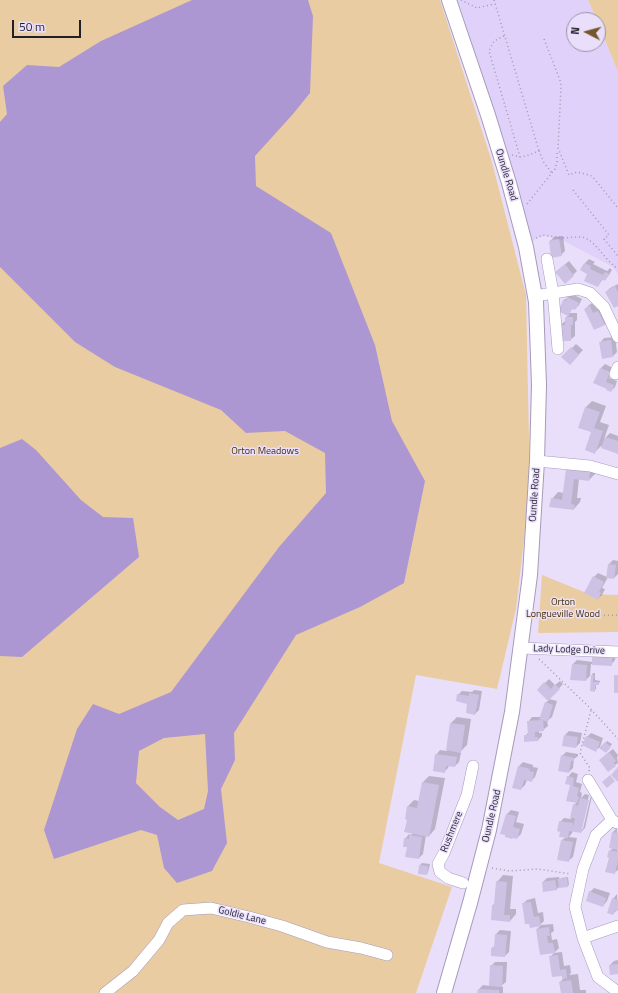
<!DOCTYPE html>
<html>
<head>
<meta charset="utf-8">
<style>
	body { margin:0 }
	#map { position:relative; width:618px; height:993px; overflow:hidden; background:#e9dffb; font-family:"Titillium Web",sans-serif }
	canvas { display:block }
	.north { position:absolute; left:566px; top:12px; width:40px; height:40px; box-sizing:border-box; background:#e9dffb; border:1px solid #9992a7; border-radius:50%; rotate:276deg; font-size:11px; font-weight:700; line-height:16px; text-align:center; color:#221e2a }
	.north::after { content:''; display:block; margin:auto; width:14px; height:18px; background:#73562a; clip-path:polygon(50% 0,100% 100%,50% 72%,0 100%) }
	.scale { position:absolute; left:12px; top:20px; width:69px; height:18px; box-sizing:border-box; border:2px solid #221e2a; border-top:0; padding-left:5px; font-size:12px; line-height:14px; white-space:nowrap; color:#221e2a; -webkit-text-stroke:3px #e9dffb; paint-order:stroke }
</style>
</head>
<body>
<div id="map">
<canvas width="618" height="993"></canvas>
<div class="north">N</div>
<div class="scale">50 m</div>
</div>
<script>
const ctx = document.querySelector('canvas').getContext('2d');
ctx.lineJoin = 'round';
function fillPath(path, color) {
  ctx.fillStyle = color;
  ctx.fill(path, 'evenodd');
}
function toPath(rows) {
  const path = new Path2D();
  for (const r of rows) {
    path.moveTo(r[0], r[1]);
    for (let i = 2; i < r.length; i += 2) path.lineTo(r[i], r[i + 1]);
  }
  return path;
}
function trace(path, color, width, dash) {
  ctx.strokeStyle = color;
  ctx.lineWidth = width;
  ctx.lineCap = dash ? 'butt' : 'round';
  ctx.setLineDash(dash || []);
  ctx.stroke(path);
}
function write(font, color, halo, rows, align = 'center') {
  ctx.font = font + ' "Titillium Web",sans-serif';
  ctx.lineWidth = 3;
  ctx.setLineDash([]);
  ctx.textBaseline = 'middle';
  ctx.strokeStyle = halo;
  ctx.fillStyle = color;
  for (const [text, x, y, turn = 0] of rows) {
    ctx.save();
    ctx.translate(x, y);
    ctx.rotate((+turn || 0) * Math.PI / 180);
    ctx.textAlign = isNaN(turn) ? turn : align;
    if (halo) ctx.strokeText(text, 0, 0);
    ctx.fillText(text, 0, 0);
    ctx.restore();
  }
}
fillPath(toPath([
	[458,0,588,0,597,20,574,20,574,44,598,44,598,23,618,72,618,274,613,267,562,240,545,236,537,238,531,243,522,202,514,173]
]), '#e0d1fb');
fillPath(toPath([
	[0,0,440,0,492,162,526,295,530,487,516,609,497,689,416,675,379,863,452,887,416,993,0,993],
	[588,0,618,0,618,72,598,23,598,20,597,20],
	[542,575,589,594,618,595,618,632,538,633]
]), '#eacca2');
fillPath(toPath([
	[192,0,308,0,313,16,310,93,293,114,255,156,256,186,331,233,375,345,392,421,425,481,404,583,360,607,296,635,234,733,235,760,221,789,227,843,212,871,177,883,164,868,157,835,141,830,54,859,44,830,77,729,93,704,119,714,171,692,279,547,326,493,325,453,285,431,246,433,221,410,115,367,75,342,0,267,0,122,7,114,3,86,27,65,59,67,101,41],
	[205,734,208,791,204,809,178,820,160,807,136,783,139,751,164,738],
	[22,439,36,450,81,500,103,517,133,518,139,557,22,657,0,656,0,448]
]), '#ad97d2');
fillPath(toPath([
	[563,236,565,251,561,255,550,241,554,237],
	[589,259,595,262,593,264,607,271,610,268,612,270,609,275,605,280,603,279,598,286,588,273,585,263],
	[569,261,577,271,573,275,556,272],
	[618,284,618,304,606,292,610,288],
	[572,294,582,299,579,305,575,309,573,308,569,313,577,313,577,320,575,322,575,336,570,340,561,325,565,321,566,317,569,315,559,310,564,300],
	[594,302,597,309,602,307,608,320,604,325,585,309,589,305],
	[615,337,617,352,613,356,603,358,600,343,604,338],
	[576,344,583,350,570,364,563,357],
	[605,364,613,368,609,378,617,381,615,387,611,391,608,389,601,368],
	[592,401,606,406,600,422,609,425,604,439,610,433,618,436,618,453,601,446,595,452,592,432,586,407],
	[596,466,596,473,589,480,579,479,577,498,581,498,580,502,574,509,552,499,558,492,564,493,567,469],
	[613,560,618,561,618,574,614,578,608,577,602,588,605,589,602,595,597,599,594,577,598,573,607,577,609,564],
	[597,653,616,654,615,660,611,665,591,664,590,676,586,680,573,664,577,660,593,662,593,657],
	[593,673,595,673,595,680,600,681,600,682,598,684,596,684,596,689,594,691,591,690,592,675],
	[549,679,555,685,560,681,563,684,549,699,557,701,552,717,547,721,548,726,543,730,539,731,539,733,542,733,542,736,538,740,525,741,525,736,529,732,528,722,532,717,541,717,545,703,549,700,538,690],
	[474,690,482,691,479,710,475,714,469,703,458,695,462,691,472,692],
	[457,717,471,719,467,745,459,753,461,753,459,762,455,766,449,765,448,768,444,772,436,755,440,750,447,751,451,723],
	[569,731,582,733,580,743,576,747,565,735],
	[591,733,603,738,600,747,596,750,587,737],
	[607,741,612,744,606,752,601,748],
	[613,749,618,755,617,758,618,763,615,765,604,756],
	[566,752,578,754,578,756,574,759,573,768,569,772,562,756],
	[523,762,533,765,533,767,538,768,535,777,531,781,527,780,525,785,521,789,519,766],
	[572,772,578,774,576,782,582,784,580,792,582,793,581,798,585,794,589,795,581,829,583,829,591,795,592,796,585,828,581,832,573,831,572,833,569,837,577,838,573,857,568,861,562,840,566,837,561,831,560,822,564,818,571,819,574,805,577,802,568,777],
	[429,776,445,778,435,829,429,836,426,835,423,854,419,858,408,847,405,839,409,834,411,835,413,833,408,819,408,806,414,800,419,801,423,782],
	[511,810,519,812,516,822,524,824,521,834,517,838,501,833,507,814],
	[617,828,618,870,614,873,610,851,613,848,613,832],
	[422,863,430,864,428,872,427,874,420,865],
	[503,875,513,876,510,909,516,909,516,914,510,921,493,905,495,903,497,882],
	[559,877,560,880,561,878,568,877,569,885,567,886,560,886,556,890,543,882,547,878],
	[594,888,610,893,607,901,603,906,590,892],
	[617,894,618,910,617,910,613,914,613,899],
	[535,898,538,913,543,912,544,921,540,925,523,904,527,900],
	[553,924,554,931,551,933,552,940,557,939,559,948,555,952,537,929,541,925],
	[500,930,511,931,509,952,505,956,492,948,495,946,496,934],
	[562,952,564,966,570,965,571,973,569,975,578,974,580,990,586,990,586,993,562,993,560,982,565,977,550,957,554,953],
	[618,960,618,973,610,965,614,961],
	[495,962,507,962,506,982,501,986,503,987,503,993,478,993,479,989,483,985,490,986,491,966]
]), '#0003');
fillPath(toPath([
	[559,239,562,256,551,258,549,241],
	[584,263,591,266,590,269,603,275,605,272,609,274,605,281,602,279,598,287,584,281,587,274,580,270],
	[565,264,574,276,565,284,555,272],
	[615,286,618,292,618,306,614,308,605,292],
	[567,297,579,303,575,310,572,309,568,316,558,311,563,300,566,301],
	[590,306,593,313,598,311,605,325,594,330,584,309],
	[565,317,573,317,573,325,571,325,571,341,560,341,560,325,565,325],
	[611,340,613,357,602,359,599,342],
	[571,347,579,355,570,365,561,357],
	[600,368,610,372,606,382,614,385,611,392,606,390,607,389,593,383],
	[585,407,600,412,594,428,603,431,595,454,585,450,591,432,578,428],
	[605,437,618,441,618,454,601,448],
	[566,469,590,472,589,481,574,479,571,504,575,505,574,510,549,507,551,498,562,500],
	[608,564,616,565,614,579,606,578],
	[593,576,604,582,599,592,601,593,598,600,584,593],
	[592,657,612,657,612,666,592,665],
	[572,664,587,665,586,681,570,680],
	[591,675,594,675,593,682,599,682,599,685,595,685,595,692,590,691],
	[614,675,618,675,618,693,614,693],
	[544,682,551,689,555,684,560,689,548,701,537,690],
	[469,693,479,695,475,715,466,713,467,704,456,701,457,694,469,696],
	[545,702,553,705,548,722,539,719],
	[543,720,544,731,535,732,535,737,538,737,538,741,524,742,524,735,528,735,527,721],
	[450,723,465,725,461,753,446,750],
	[564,735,578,737,576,748,562,746],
	[586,736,600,742,596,752,582,745],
	[605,742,611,747,606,753,599,748],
	[609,752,616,761,613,763,616,766,608,772,599,760],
	[435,754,457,757,455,767,446,766,445,773,433,771],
	[561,755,574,758,574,761,571,761,569,773,558,771],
	[518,766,530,769,529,771,534,772,532,782,524,780,521,790,512,788],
	[618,767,618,782,611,775],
	[610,775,615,781,607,788,602,782],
	[567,776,574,778,573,786,579,788,577,796,579,797,577,803,566,801,570,785,565,784],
	[422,782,439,785,429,837,404,832,407,820,405,819,407,806,417,808],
	[580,798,589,800,581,833,569,831,568,838,559,837,560,832,557,831,559,821,573,823,573,828,575,818,570,818,573,804,578,806],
	[506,814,516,816,513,827,520,829,517,839,513,838,512,839,505,837,505,835,500,834],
	[612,832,618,833,618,850,609,848],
	[409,835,422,837,419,859,405,857,407,847,403,847,404,838,409,839],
	[561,840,573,842,569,862,557,860],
	[609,850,618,852,618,859,615,874,605,872,609,858,607,857],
	[419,865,428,866,427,875,418,874],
	[567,878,568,887,559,888,558,879],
	[555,880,557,890,543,892,542,882],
	[496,881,507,882,504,915,510,915,510,922,491,920,492,905,494,905],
	[589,891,606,898,603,907,586,901],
	[612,898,618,900,618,911,615,910,613,915,607,913],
	[531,902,534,917,539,916,541,926,530,928,529,924,525,924,522,903],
	[549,927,550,936,547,936,548,943,553,943,555,953,540,955,536,929],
	[495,934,507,935,505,957,491,956,491,948,494,948],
	[558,955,560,970,566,969,567,978,562,979,562,976,552,977,549,956],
	[618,964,618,974,610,975,609,965],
	[490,965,503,966,502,987,489,986],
	[571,980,573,993,561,993,559,982],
	[478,989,499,990,499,993,477,993]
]), '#cec2e4');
const minor = toPath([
	[547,259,553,293,558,349],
	[535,296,578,289,590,293,604,307,618,337],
	[615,374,618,367],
	[537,461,590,466,618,474],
	[521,648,618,652],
	[588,780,612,820,617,823],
	[612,820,596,835,583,869,575,907,583,938,598,977,618,992],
	[463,883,448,878,440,872,438,864,444,853,467,795,473,766],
	[583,938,618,926],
	[105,993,133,971,159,940,168,923,183,910,211,908,249,917,282,926,327,942,361,948,387,955]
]);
const major = toPath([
	[444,993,470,903,489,830,512,712,530,575,537,461,539,385,536,302,526,247,509,183,488,115,449,0]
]);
trace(minor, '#a69abb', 12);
trace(major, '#a69abb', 16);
trace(toPath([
	[461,0,477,8,494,4],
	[494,0,539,151],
	[504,36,494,41,489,51,520,157],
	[544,39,561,83,561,88,558,148,569,175,577,172,592,176,618,208],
	[512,155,520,157,526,156,539,151,544,163,552,173],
	[573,190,609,235,604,239,618,256],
	[527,204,555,169,557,162,557,150],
	[536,238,543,235,562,238,577,237,583,237,589,240,595,245,607,259,615,267,618,264],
	[536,618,618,615],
	[539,659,590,708,618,739],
	[589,771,590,768,580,753,591,710],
	[492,868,509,871,538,869,571,874]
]), '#a099af', 1.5, [1, 3]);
trace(minor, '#fff', 11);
trace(major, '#fff', 14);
write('10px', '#221e2a', '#e9dffb', [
	["Oundle Road",506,175,73],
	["Oundle Road",535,495,-86],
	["Lady Lodge Drive",569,650,2],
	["Oundle Road",492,816,-77],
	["Rushmere",452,832,-68],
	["Goldie Lane",242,916,14]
]);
write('10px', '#492f00', '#e9dffb', [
	["Orton Meadows",265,452],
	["Orton",563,603],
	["Longueville Wood",563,615]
]);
</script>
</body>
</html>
